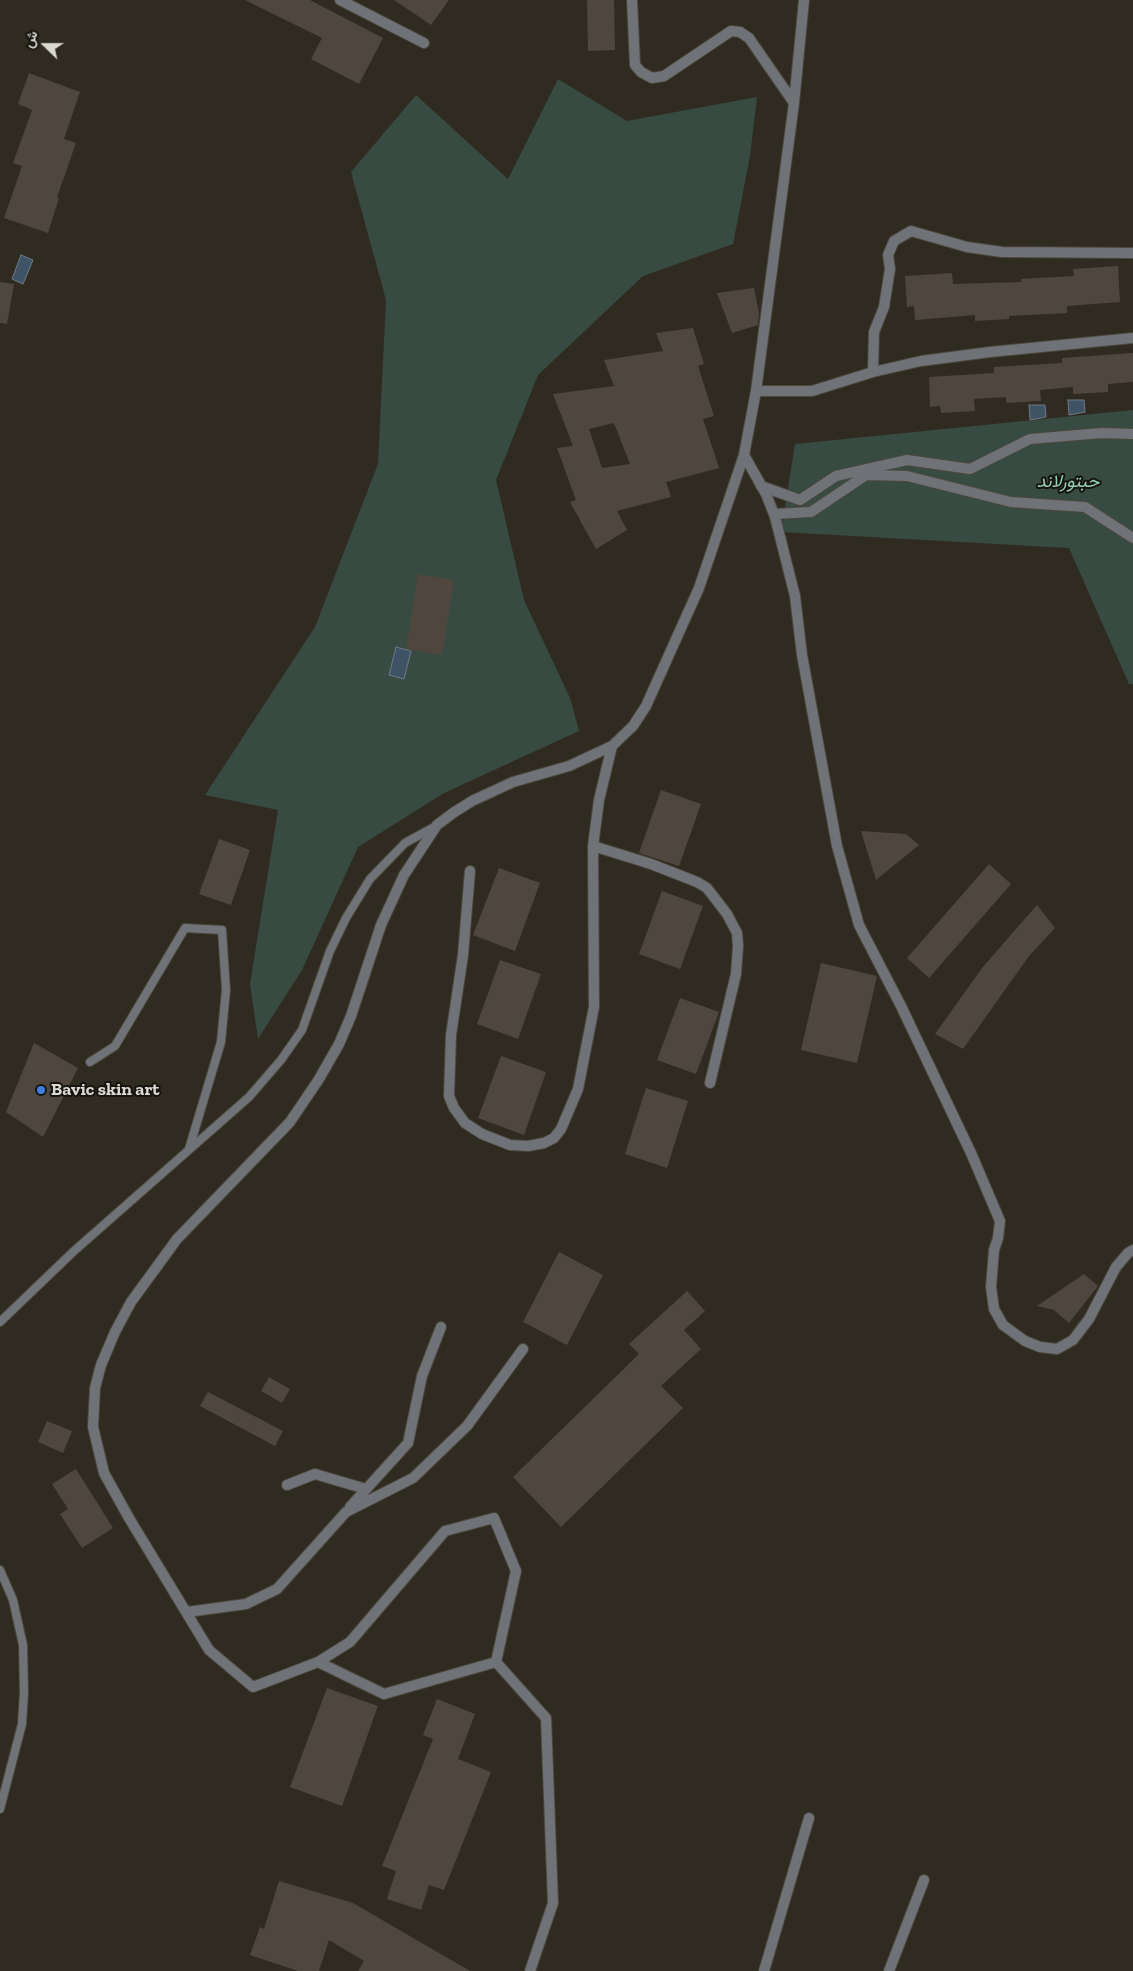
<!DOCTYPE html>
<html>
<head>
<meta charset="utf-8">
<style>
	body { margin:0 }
	#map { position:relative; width:1133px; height:1971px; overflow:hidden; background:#302b21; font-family:"Zilla Slab",Vazirmatn,serif }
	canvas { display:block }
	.north { position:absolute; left:20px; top:20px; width:50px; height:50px; -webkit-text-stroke:4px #16140f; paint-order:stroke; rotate:292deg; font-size:14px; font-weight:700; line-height:20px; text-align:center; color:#dcd9d2 }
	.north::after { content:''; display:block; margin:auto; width:18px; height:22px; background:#dcd9d2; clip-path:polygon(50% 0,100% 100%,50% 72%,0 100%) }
</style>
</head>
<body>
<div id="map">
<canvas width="1133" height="1971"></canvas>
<div class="north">ش</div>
</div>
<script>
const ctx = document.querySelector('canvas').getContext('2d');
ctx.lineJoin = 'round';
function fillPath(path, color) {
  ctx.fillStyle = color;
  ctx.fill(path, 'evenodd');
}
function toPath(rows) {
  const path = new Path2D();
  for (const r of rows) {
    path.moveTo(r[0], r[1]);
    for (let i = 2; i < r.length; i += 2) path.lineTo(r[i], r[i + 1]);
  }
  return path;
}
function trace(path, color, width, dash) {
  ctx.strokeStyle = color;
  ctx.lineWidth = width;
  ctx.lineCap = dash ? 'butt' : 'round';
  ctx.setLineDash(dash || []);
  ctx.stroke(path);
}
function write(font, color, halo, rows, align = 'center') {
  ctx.font = font + ' "Zilla Slab",Vazirmatn,serif';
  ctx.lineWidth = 4;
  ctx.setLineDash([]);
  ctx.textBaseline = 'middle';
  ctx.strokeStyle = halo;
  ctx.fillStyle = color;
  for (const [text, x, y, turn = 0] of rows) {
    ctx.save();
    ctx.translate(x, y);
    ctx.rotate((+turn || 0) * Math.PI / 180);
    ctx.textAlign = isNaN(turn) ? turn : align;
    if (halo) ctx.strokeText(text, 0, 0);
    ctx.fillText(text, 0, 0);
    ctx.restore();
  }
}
fillPath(toPath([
	[558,79,627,121,757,97,750,156,733,244,643,276,538,375,496,480,524,600,570,698,579,731,444,793,358,847,302,970,258,1039,250,984,278,810,205,795,315,627,378,464,386,300,351,172,416,95,508,179],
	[1133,410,1133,684,1129,684,1069,548,781,532,795,444]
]), '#384b42');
const water = toPath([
	[21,255,33,260,23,284,12,279,21,255],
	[1068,400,1084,400,1085,412,1069,415,1068,400],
	[1029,405,1045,405,1046,417,1030,420,1029,405],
	[396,647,411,651,404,679,389,675,396,647]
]);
fillPath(water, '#3f5367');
trace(water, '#6e7b87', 1);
fillPath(toPath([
	[245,0,310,0,383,38,359,84,311,59,322,38],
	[394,0,449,0,431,25],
	[587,0,614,0,615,50,588,51],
	[29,73,80,92,64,139,76,143,57,197,59,198,48,233,4,218,22,166,13,163,32,110,18,104],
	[1118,266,1120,302,1067,306,1067,313,1009,316,1009,319,975,321,975,315,915,320,914,306,907,307,905,276,952,273,953,284,1021,282,1021,279,1074,276,1073,269],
	[0,282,14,284,7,324,0,323],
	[754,288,759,313,758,325,732,333,717,293],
	[693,328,704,364,698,366,714,416,703,419,719,468,666,482,671,497,617,511,627,530,596,549,570,502,576,500,557,448,573,446,553,394,614,386,604,360,663,351,656,333],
	[614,423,630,464,602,468,589,429],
	[1133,353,1133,382,1108,384,1108,392,1073,394,1073,387,1040,390,1041,401,1006,403,1006,397,974,399,975,411,941,413,940,406,930,407,929,377,994,373,994,367,1062,363,1062,358],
	[418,574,454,580,442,655,406,649],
	[661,790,701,804,679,866,639,853],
	[861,831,906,834,919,845,876,880],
	[219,839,250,850,231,905,199,894],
	[989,864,1011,884,929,978,907,958],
	[499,868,540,883,515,951,473,935],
	[662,891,703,906,680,969,639,954],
	[1037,905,1055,928,1029,956,963,1049,935,1034,982,968],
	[500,960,541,974,518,1039,477,1024],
	[821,963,877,976,857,1063,801,1050],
	[680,998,719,1012,696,1074,657,1060],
	[34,1043,78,1068,43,1137,6,1112],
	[501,1056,546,1072,524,1135,478,1118],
	[646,1088,688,1101,667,1168,625,1154],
	[559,1252,603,1275,567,1345,523,1322],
	[1084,1274,1098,1286,1069,1323,1054,1310,1037,1306],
	[687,1291,705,1311,684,1330,701,1349,661,1386,683,1408,561,1527,513,1477,639,1354,629,1344],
	[269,1377,290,1389,282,1403,261,1391],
	[208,1392,283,1431,275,1446,200,1406],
	[47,1421,72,1431,63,1453,38,1442],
	[76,1469,113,1528,82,1548,60,1514,68,1509,52,1484],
	[327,1688,378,1706,342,1806,290,1787],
	[437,1699,475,1714,458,1759,491,1772,444,1890,429,1885,421,1910,387,1899,396,1871,382,1866,433,1739,423,1735],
	[279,1881,353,1903,470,1971,358,1971,364,1961,329,1940,319,1971,298,1971,250,1955,260,1927,264,1929]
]), '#4f473d');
const service = toPath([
	[90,1062,115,1046,185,928,222,930,226,990,221,1042,189,1149],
	[0,1322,74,1251,249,1097,281,1060,302,1030,330,951,346,918,370,879,405,843,436,826],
	[0,1570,13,1600,23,1645,24,1692,22,1724,0,1809]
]);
const minor = toPath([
	[340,0,424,43],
	[632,0,635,65,641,72,652,78,664,76,731,31,740,32,749,38,794,103],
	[873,372,874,332,884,307,890,269,888,255,894,241,911,231,967,247,1002,252,1133,253],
	[756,391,812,391,873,372,921,361,990,352,1133,338],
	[744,455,766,494,775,517,795,596,802,655,837,846,859,925,901,1006,971,1153,1000,1221,998,1238,994,1250,991,1287,994,1309,1003,1325,1025,1341,1040,1347,1057,1349,1073,1340,1089,1319,1116,1267,1128,1253,1133,1250],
	[761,486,800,500,836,476,907,460,970,469,1030,439,1102,433,1133,434],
	[774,514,811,512,866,475,907,476,1011,502,1085,507,1133,538],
	[593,846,651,864,697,882,707,888,727,914,737,933,738,946,736,974,710,1083],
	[470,871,463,955,451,1035,449,1096,454,1108,465,1123,482,1134,510,1145,528,1146,544,1143,554,1138,561,1129,578,1089,594,1007,593,846,599,800,612,746],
	[287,1485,315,1474,366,1489],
	[350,1507,408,1443,422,1376,441,1327],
	[187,1612,246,1604,277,1589,346,1512,413,1478,467,1426,523,1349],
	[318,1662,384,1694,496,1662,516,1571,494,1518,445,1531,350,1642,318,1662,253,1687,209,1650,129,1518,104,1473,93,1427,95,1388,101,1365,115,1332,131,1302,177,1239,290,1122,319,1079,339,1044,351,1016,381,925,404,875,437,825,453,813,472,801,513,782,569,766,612,746,633,726,646,706,699,588,744,455,756,391,794,103,804,0],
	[496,1662,546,1718,553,1903,530,1971],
	[764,1971,809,1818],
	[889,1971,924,1880]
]);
trace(service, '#4c473d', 10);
trace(minor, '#4c473d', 12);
trace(service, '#6f7378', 8);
trace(minor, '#6f7378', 10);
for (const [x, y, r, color] of [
	[41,1090,5,"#3f7fe0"]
]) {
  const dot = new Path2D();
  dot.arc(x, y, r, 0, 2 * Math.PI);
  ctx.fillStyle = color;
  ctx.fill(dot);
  trace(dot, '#16140f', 2);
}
write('italic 18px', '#95d0b5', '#16140f', [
	["حبتورلاند",1068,482]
]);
write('bold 18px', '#dcd9d2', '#16140f', [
	["Bavic skin art",51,1090]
], 'left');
</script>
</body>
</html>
